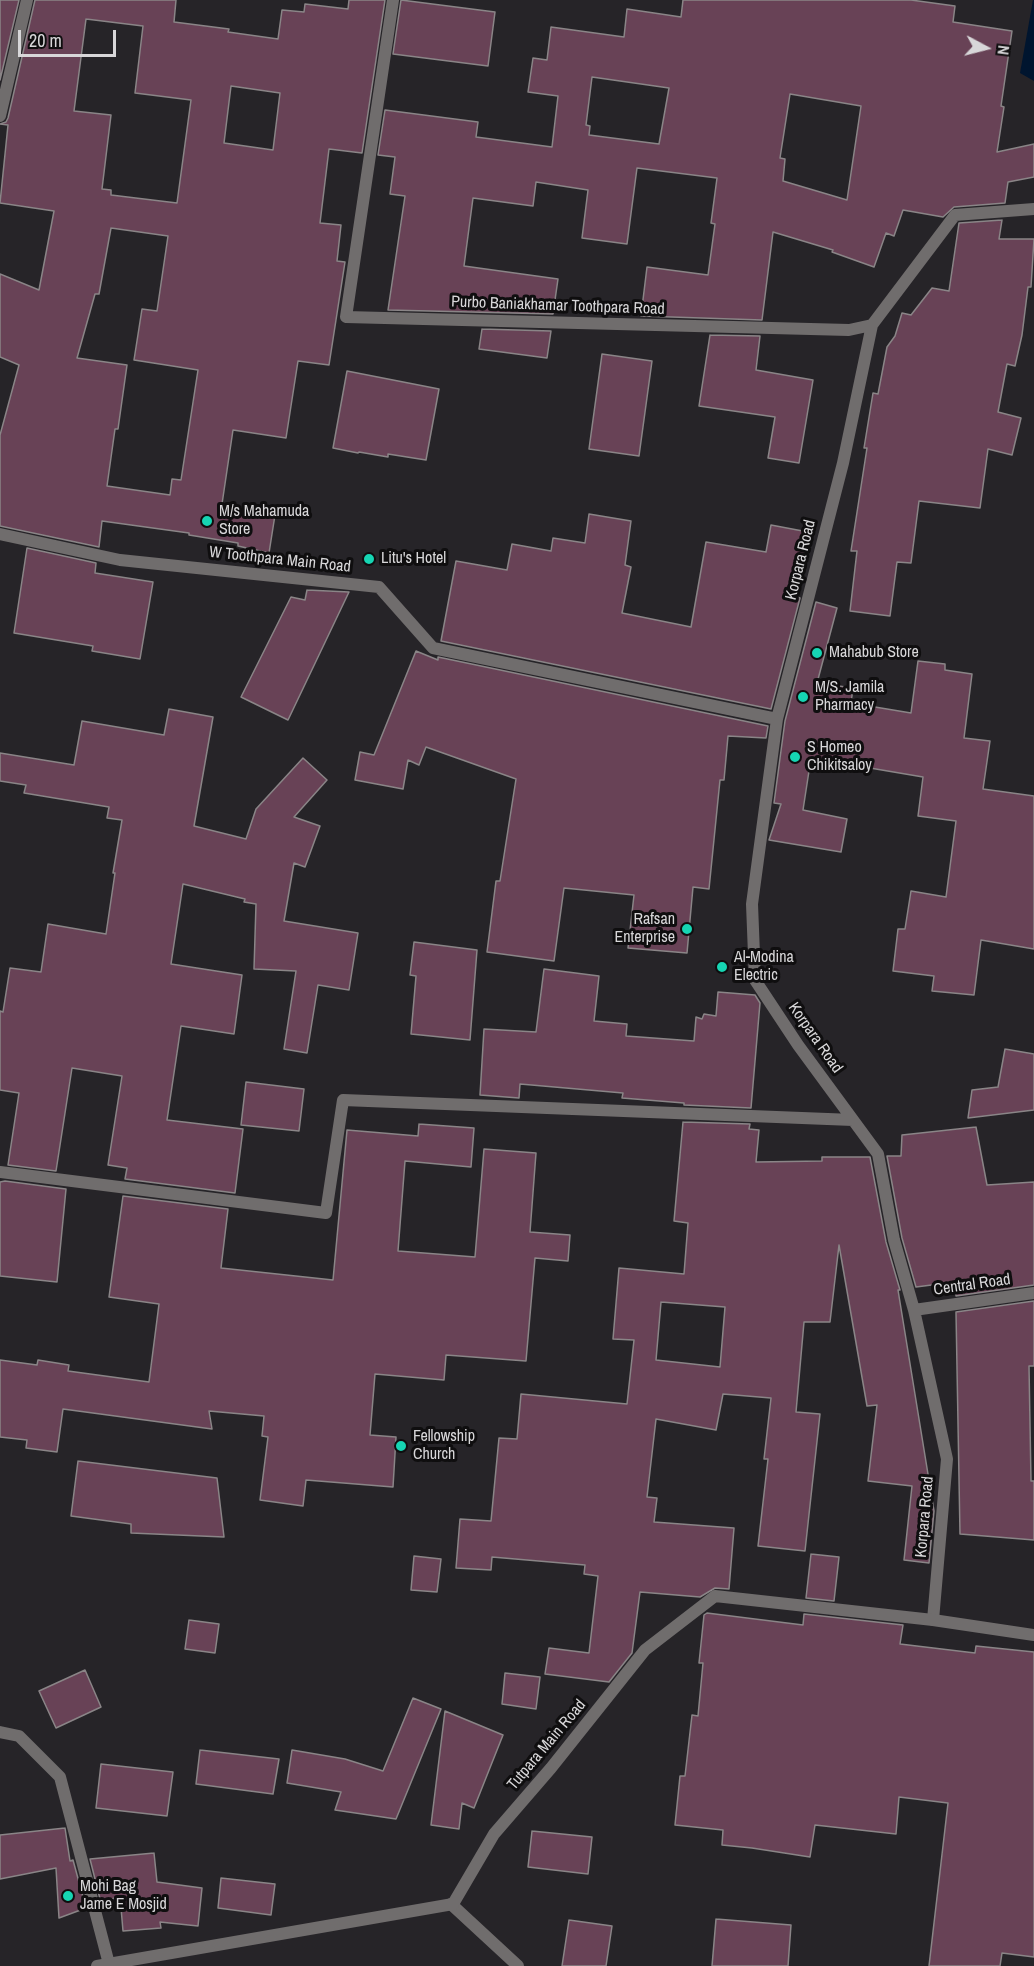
<!DOCTYPE html>
<html>
<head>
<meta charset="utf-8">
<style>
	body { margin:0 }
	#map { position:relative; width:1034px; height:1966px; overflow:hidden; background:#262428; font-family:"Archivo Narrow",sans-serif }
	canvas { display:block }
	.north { position:absolute; left:956px; top:18px; width:60px; height:60px; -webkit-text-stroke:4px #0f0e0f; paint-order:stroke; rotate:97deg; font-size:16px; font-weight:700; line-height:24px; text-align:center; color:#d8d7d9 }
	.north::after { content:''; display:block; margin:auto; width:21px; height:27px; background:#d8d7d9; clip-path:polygon(50% 0,100% 100%,50% 72%,0 100%) }
	.scale { position:absolute; left:18px; top:30px; width:98px; height:27px; box-sizing:border-box; border:3px solid #d8d7d9; border-top:0; padding-left:8px; font-size:18px; line-height:21px; white-space:nowrap; color:#d8d7d9; -webkit-text-stroke:4px #0f0e0f; paint-order:stroke }
</style>
</head>
<body>
<div id="map">
<canvas width="1034" height="1966"></canvas>
<div class="north">N</div>
<div class="scale">20 m</div>
</div>
<script>
const ctx = document.querySelector('canvas').getContext('2d');
ctx.lineJoin = 'round';
function fillPath(path, color) {
  ctx.fillStyle = color;
  ctx.fill(path, 'evenodd');
}
function toPath(rows) {
  const path = new Path2D();
  for (const r of rows) {
    path.moveTo(r[0], r[1]);
    for (let i = 2; i < r.length; i += 2) path.lineTo(r[i], r[i + 1]);
  }
  return path;
}
function trace(path, color, width, dash) {
  ctx.strokeStyle = color;
  ctx.lineWidth = width;
  ctx.lineCap = dash ? 'butt' : 'round';
  ctx.setLineDash(dash || []);
  ctx.stroke(path);
}
function write(font, color, halo, rows, align = 'center') {
  ctx.font = font + ' "Archivo Narrow",sans-serif';
  ctx.lineWidth = 6;
  ctx.setLineDash([]);
  ctx.textBaseline = 'middle';
  ctx.strokeStyle = halo;
  ctx.fillStyle = color;
  for (const [text, x, y, turn = 0] of rows) {
    ctx.save();
    ctx.translate(x, y);
    ctx.rotate((+turn || 0) * Math.PI / 180);
    ctx.textAlign = isNaN(turn) ? turn : align;
    if (halo) ctx.strokeText(text, 0, 0);
    ctx.fillText(text, 0, 0);
    ctx.restore();
  }
}
fillPath(toPath([
	[1033,0,1034,0,1034,81,1020,73]
]), '#00152f');
const building = toPath([
	[0,0,19,0,0,80,0,0],
	[35,0,176,0,174,22,229,29,228,32,278,39,282,10,304,12,305,4,348,9,349,0,385,0,362,153,329,149,320,223,341,225,337,261,345,262,329,365,298,361,286,438,233,430,222,504,275,515,269,553,238,546,238,543,189,535,189,533,102,521,99,547,0,526,0,435,19,365,0,357,0,274,39,290,54,211,0,203,8,125,0,124,6,122,8,118,35,0],
	[86,19,143,26,135,93,191,100,177,203,111,195,111,190,102,189,111,115,74,111,86,19],
	[231,86,280,93,273,150,224,143,231,86],
	[111,228,168,236,157,311,142,309,134,360,198,370,181,480,172,479,170,495,107,486,115,429,118,429,127,365,77,358,95,294,99,294,111,228],
	[401,0,495,12,488,66,393,54,401,0],
	[683,0,911,0,955,6,953,22,1012,31,1001,106,1004,107,997,152,1034,144,1034,177,1008,182,1005,203,954,207,943,217,903,210,894,236,886,233,874,267,832,252,833,250,773,232,762,320,641,316,647,267,708,275,715,224,711,223,717,178,637,168,627,244,582,238,588,190,536,182,533,206,473,198,464,266,558,279,553,314,388,310,405,196,390,194,395,157,378,155,385,110,478,122,476,137,552,147,558,96,528,92,533,58,547,60,551,27,624,37,627,9,681,17,683,0],
	[592,77,669,88,659,144,589,135,590,126,586,125,592,77],
	[790,94,861,106,847,200,783,181,785,159,780,158,790,94],
	[1002,220,999,239,1034,239,1031,287,1028,287,1022,335,1015,366,1007,364,998,412,1021,418,1012,455,988,449,980,508,919,501,911,563,897,562,890,616,850,611,857,551,851,551,867,448,864,448,873,393,878,394,887,347,895,336,902,313,911,315,932,288,949,291,959,223,1002,220],
	[482,329,551,331,547,358,479,349,482,329],
	[710,335,760,336,756,370,813,380,799,463,768,458,775,417,699,406,710,335],
	[602,354,652,361,639,456,589,449,602,354],
	[347,371,439,389,426,460,388,454,388,457,359,452,358,453,333,448,347,371],
	[589,514,631,521,625,565,631,567,622,613,691,627,706,542,766,552,771,525,808,532,797,597,800,598,771,709,441,641,456,561,507,570,512,544,551,551,553,538,585,543,589,514],
	[27,548,96,563,95,573,153,582,140,659,92,651,93,646,14,633,27,548],
	[307,590,349,592,288,720,241,697,291,597,305,600,307,590],
	[816,602,837,608,817,683,853,688,851,703,911,713,918,661,945,664,945,670,972,674,964,738,990,741,983,789,1034,796,1034,949,981,940,974,995,932,991,934,976,893,971,898,929,905,929,911,891,946,897,956,821,918,816,923,777,811,758,803,810,847,819,841,852,769,840,781,804,774,803,785,721,816,602],
	[416,651,438,660,438,657,768,726,766,738,728,736,724,780,720,780,709,889,693,887,687,953,628,948,634,895,564,888,554,961,487,952,496,881,500,881,516,779,426,747,419,765,408,760,403,789,355,780,360,752,374,755,416,651],
	[169,709,213,717,194,826,246,839,256,809,303,758,327,780,294,817,320,826,305,867,294,863,284,921,358,933,349,990,318,985,307,1053,284,1049,296,971,254,969,256,904,244,902,245,899,183,884,171,964,242,975,234,1034,181,1026,167,1120,243,1129,235,1193,125,1179,127,1168,108,1165,122,1076,72,1068,56,1171,8,1165,19,1093,0,1090,0,1011,3,1012,10,968,41,972,48,924,106,934,115,873,113,873,122,820,107,818,109,807,24,793,26,785,0,781,0,753,74,765,82,721,164,735,169,709],
	[414,942,477,950,470,1040,411,1034,416,976,410,975,414,942],
	[544,969,599,976,594,1021,627,1024,626,1036,694,1041,696,1017,702,1019,704,1014,716,1016,718,992,755,995,760,1003,751,1108,684,1105,684,1103,622,1098,623,1093,520,1084,519,1098,480,1095,484,1029,536,1032,544,969],
	[1005,1049,1034,1054,1034,1110,968,1118,972,1090,998,1087,1005,1049],
	[246,1082,304,1089,299,1131,241,1125,246,1082],
	[683,1122,750,1124,749,1129,759,1130,756,1162,822,1161,822,1157,870,1157,886,1242,900,1290,898,1290,934,1511,929,1563,904,1560,912,1486,868,1481,877,1405,867,1406,839,1245,830,1322,804,1322,796,1412,820,1414,805,1551,758,1546,768,1459,764,1459,771,1398,723,1394,716,1430,656,1419,647,1497,657,1498,654,1522,734,1528,729,1589,715,1588,700,1597,640,1592,632,1653,609,1682,545,1674,549,1648,589,1653,598,1576,584,1574,585,1565,492,1557,491,1570,456,1568,460,1519,491,1521,499,1438,517,1439,521,1394,627,1404,634,1340,613,1339,619,1268,684,1274,688,1223,674,1221,683,1122],
	[661,1302,725,1307,720,1367,656,1360,661,1302],
	[419,1124,474,1128,471,1167,405,1161,398,1251,475,1257,484,1149,536,1153,530,1232,570,1235,568,1261,535,1258,526,1361,446,1355,444,1380,375,1374,370,1435,396,1437,393,1487,306,1480,303,1506,260,1500,268,1437,262,1436,264,1416,209,1411,212,1429,63,1409,57,1452,26,1448,27,1440,0,1437,0,1360,37,1365,38,1360,69,1365,68,1371,149,1382,159,1304,109,1297,123,1196,228,1209,221,1268,333,1280,347,1130,418,1136,419,1124],
	[976,1127,987,1185,1034,1182,1034,1285,956,1296,955,1282,916,1287,902,1238,887,1156,901,1156,902,1135,976,1127],
	[5,1181,66,1189,57,1282,0,1276,0,1182,5,1181],
	[1034,1301,1034,1366,1029,1366,1031,1481,1034,1481,1034,1540,960,1534,956,1312,1034,1301],
	[78,1461,217,1478,224,1537,131,1533,131,1524,71,1516,78,1461],
	[811,1554,839,1557,834,1601,806,1598,811,1554],
	[414,1556,441,1559,437,1592,411,1590,414,1556],
	[707,1613,803,1625,804,1614,903,1625,900,1644,975,1653,976,1646,1034,1652,1034,1957,1002,1953,1000,1966,929,1966,948,1803,899,1797,896,1834,815,1825,810,1857,752,1848,722,1845,723,1830,675,1825,680,1776,685,1776,692,1715,698,1716,703,1663,699,1663,704,1615,707,1613],
	[189,1620,219,1624,215,1653,185,1649,189,1620],
	[85,1670,101,1707,56,1728,39,1691,85,1670],
	[505,1673,540,1677,536,1709,502,1704,505,1673],
	[413,1698,441,1709,396,1819,335,1810,341,1792,287,1783,292,1750,345,1759,383,1771,413,1698],
	[445,1711,503,1735,474,1808,462,1803,459,1829,431,1825,445,1711],
	[200,1750,279,1759,273,1794,196,1784,200,1750],
	[101,1764,173,1772,167,1816,96,1808,101,1764],
	[65,1828,70,1861,73,1860,86,1908,59,1918,56,1868,0,1879,0,1835,65,1828],
	[532,1831,592,1837,588,1874,528,1867,532,1831],
	[154,1853,157,1882,202,1888,198,1926,160,1922,161,1928,123,1931,120,1896,101,1903,90,1859,154,1853],
	[221,1878,275,1884,271,1915,218,1908,221,1878],
	[716,1919,791,1925,788,1966,712,1966,716,1919],
	[569,1920,612,1926,606,1966,562,1966,569,1920]
]);
fillPath(building, '#684256');
trace(building, '#8a8587', 1.5);
trace(toPath([
	[393,0,346,317,849,330,872,325,955,215,1034,209],
	[0,116,27,0],
	[872,325,843,463,777,719,752,904,755,980,798,1045,878,1154,894,1240,914,1310,947,1459,933,1620],
	[0,534,120,560,379,587,433,648,777,719],
	[0,1172,326,1213,343,1100,853,1120],
	[914,1310,1034,1293],
	[0,1732,19,1736,60,1777,109,1964],
	[451,1904,518,1966]
]), '#706d6d', 12);
trace(toPath([
	[97,1966,453,1904,494,1834,551,1768,645,1650,715,1596,933,1620,1034,1635]
]), '#706d6d', 12);
for (const [x, y, r, color] of [
	[207,521,6,"#16d5b3"],
	[369,559,6,"#16d5b3"],
	[817,653,6,"#16d5b3"],
	[803,697,6,"#16d5b3"],
	[795,757,6,"#16d5b3"],
	[687,929,6,"#16d5b3"],
	[722,967,6,"#16d5b3"],
	[401,1446,6,"#16d5b3"],
	[68,1896,6,"#16d5b3"]
]) {
  const dot = new Path2D();
  dot.arc(x, y, r, 0, 2 * Math.PI);
  ctx.fillStyle = color;
  ctx.fill(dot);
  trace(dot, '#0f0e0f', 2);
}
write('16px', '#d8d7d9', '#0f0e0f', [
	["Purbo Baniakhamar Toothpara Road",558,306,2],
	["W Toothpara Main Road",280,560,6],
	["Korpara Road",801,560,-76],
	["Korpara Road",815,1038,55],
	["Central Road",972,1285,-8],
	["Korpara Road",925,1517,-85],
	["Tutpara Main Road",547,1745,-50]
]);
write('16px', '#d8d7d9', '#0f0e0f', [
	["M/s Mahamuda",219,512],
	["Store",219,530],
	["Litu's Hotel",381,559],
	["Mahabub Store",829,653],
	["M/S. Jamila",815,688],
	["Pharmacy",815,706],
	["S Homeo",807,748],
	["Chikitsaloy",807,766],
	["Rafsan",675,920,"right"],
	["Enterprise",675,938,"right"],
	["Al-Modina",734,958],
	["Electric",734,976],
	["Fellowship",413,1437],
	["Church",413,1455],
	["Mohi Bag",80,1887],
	["Jame E Mosjid",80,1905]
], 'left');
</script>
</body>
</html>
